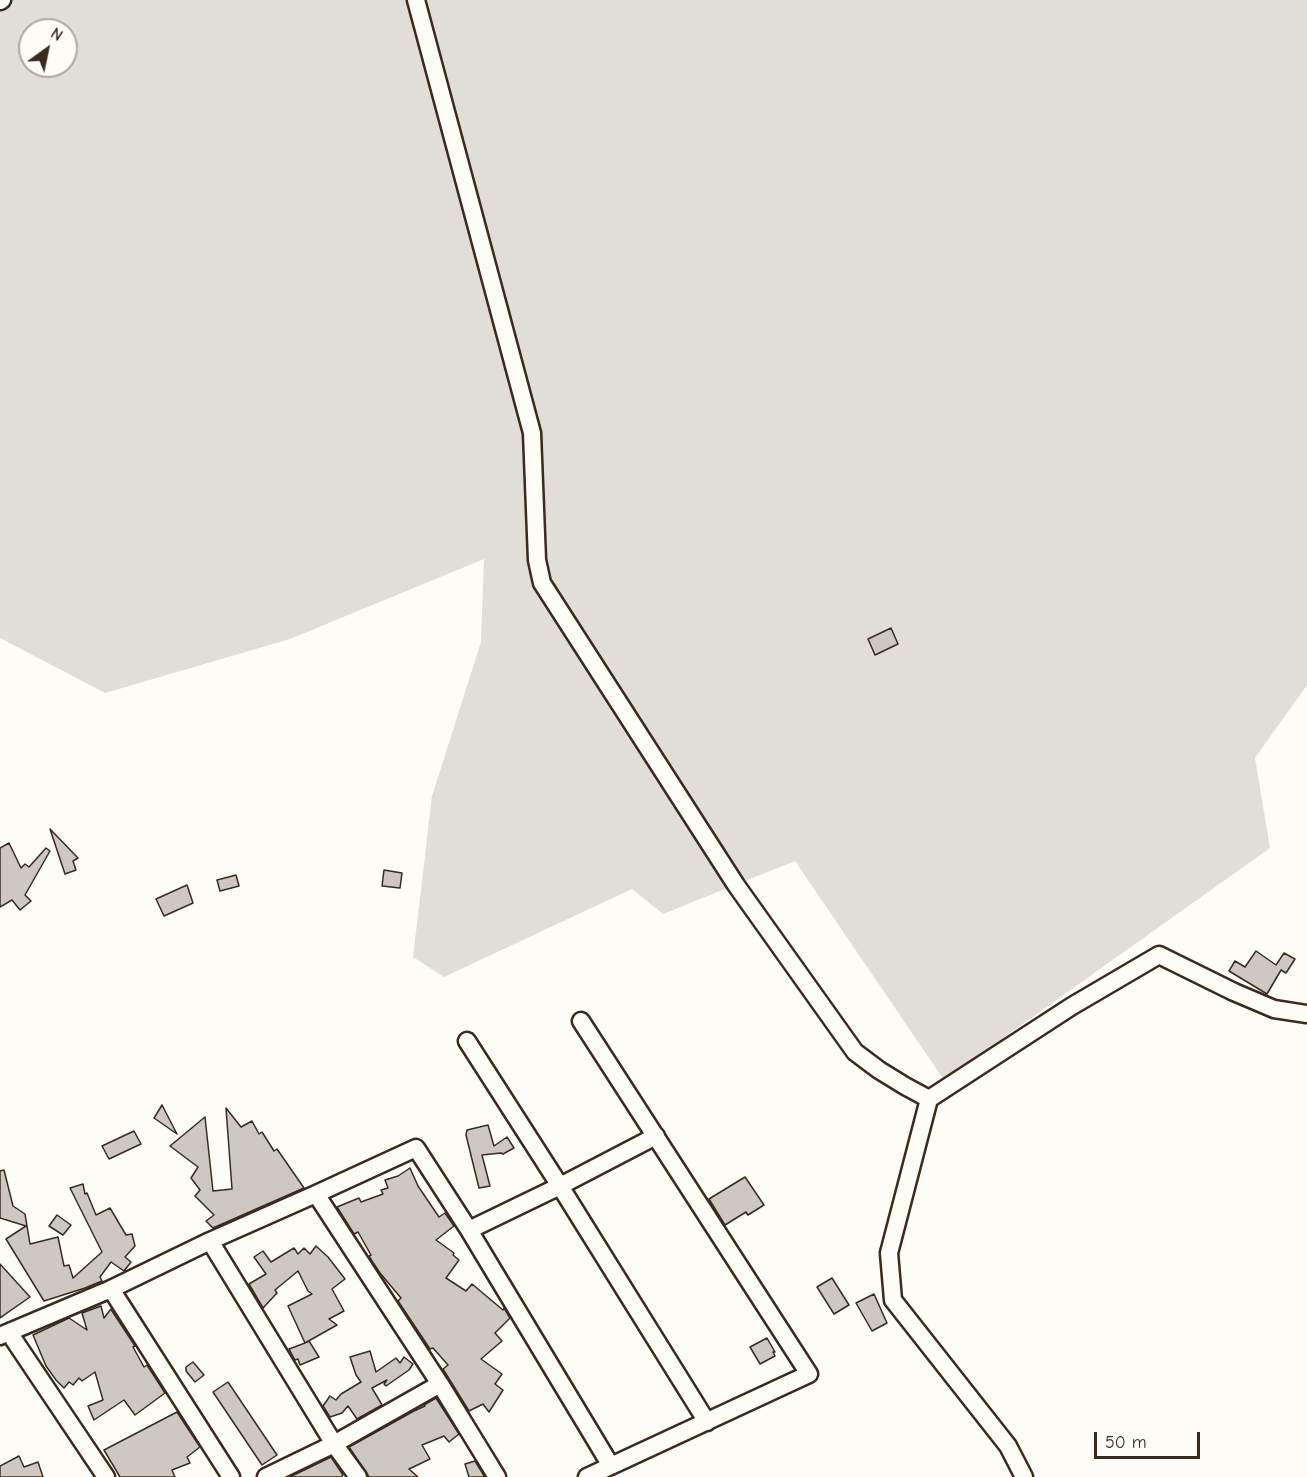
<!DOCTYPE html>
<html>
<head>
<meta charset="utf-8">
<style>
	body { margin:0 }
	#map { position:relative; width:1307px; height:1477px; overflow:hidden; background:#fdfcf7; font-family:"Comic Neue",sans-serif }
	canvas { display:block }
	.north { position:absolute; left:18px; top:18px; width:60px; height:60px; box-sizing:border-box; background:#fdfcf7; border:2px solid #afa8a0; border-radius:50%; rotate:33deg; font-size:16px; font-weight:700; line-height:24px; text-align:center; color:#3b2a1e }
	.north::after { content:''; display:block; margin:auto; width:21px; height:27px; background:#3b2a1e; clip-path:polygon(50% 0,100% 100%,50% 72%,0 100%) }
	.scale { position:absolute; left:1094px; top:1432px; width:106px; height:27px; box-sizing:border-box; border:3px solid #3b2a1e; border-top:0; padding-left:8px; font-size:18px; line-height:21px; white-space:nowrap; color:#3b2a1e; -webkit-text-stroke:4px #fdfcf7; paint-order:stroke }
</style>
</head>
<body>
<div id="map">
<canvas width="1307" height="1477"></canvas>
<div class="north">N</div>
<div class="scale">50 m</div>
</div>
<script>
const ctx = document.querySelector('canvas').getContext('2d');
ctx.lineJoin = 'round';
function fillPath(path, color) {
  ctx.fillStyle = color;
  ctx.fill(path, 'evenodd');
}
function toPath(rows) {
  const path = new Path2D();
  for (const r of rows) {
    path.moveTo(r[0], r[1]);
    for (let i = 2; i < r.length; i += 2) path.lineTo(r[i], r[i + 1]);
  }
  return path;
}
function trace(path, color, width, dash) {
  ctx.strokeStyle = color;
  ctx.lineWidth = width;
  ctx.lineCap = dash ? 'butt' : 'round';
  ctx.setLineDash(dash || []);
  ctx.stroke(path);
}
fillPath(toPath([
	[0,0,1307,0,1307,685,1255,758,1270,848,944,1080,795,861,663,914,632,889,444,977,413,957,432,796,481,642,484,559,290,639,105,693,0,638],
	[30,30,66,30,66,66,30,66]
]), '#e1ded7');
const building = toPath([
	[891,628,898,644,875,655,868,639,891,628],
	[50,829,78,858,73,861,76,870,65,874,50,829],
	[9,843,21,868,25,864,29,867,46,848,50,851,25,895,31,901,20,910,12,900,0,907,0,848,9,843],
	[384,870,402,873,400,888,382,886,384,870],
	[236,875,239,886,220,891,217,880,236,875],
	[187,885,193,903,164,916,156,899,187,885],
	[1256,951,1276,965,1284,953,1295,959,1286,973,1281,970,1267,994,1229,971,1235,961,1245,967,1256,951],
	[162,1105,177,1134,154,1118,162,1105],
	[226,1108,241,1127,252,1121,259,1134,262,1132,274,1151,277,1149,304,1188,213,1228,206,1221,214,1215,195,1196,200,1190,191,1178,198,1167,170,1146,205,1117,213,1191,232,1189,226,1108],
	[488,1125,494,1146,507,1137,514,1148,503,1154,501,1153,482,1155,490,1186,479,1188,466,1135,467,1130,488,1125],
	[134,1131,141,1144,109,1159,102,1146,134,1131],
	[410,1168,418,1186,439,1217,445,1213,454,1226,436,1240,454,1253,453,1255,459,1260,446,1278,466,1291,472,1284,503,1310,504,1308,510,1318,495,1333,502,1341,481,1359,502,1374,495,1384,503,1390,489,1412,483,1404,469,1411,443,1369,448,1365,433,1348,430,1349,398,1301,401,1298,380,1273,372,1261,369,1256,371,1255,358,1232,354,1234,337,1207,359,1198,361,1202,383,1194,381,1190,388,1188,385,1180,398,1176,410,1168],
	[4,1170,13,1206,25,1214,30,1244,58,1237,64,1266,69,1265,73,1278,102,1252,70,1188,83,1184,85,1194,87,1193,96,1215,110,1208,126,1235,132,1234,135,1246,125,1257,131,1262,124,1271,111,1262,100,1277,102,1281,85,1288,44,1301,6,1239,26,1226,0,1218,0,1171,4,1170],
	[745,1177,764,1205,748,1215,746,1212,725,1225,709,1199,745,1177],
	[57,1215,71,1225,63,1235,49,1226,57,1215],
	[316,1246,328,1257,345,1279,332,1289,344,1311,329,1319,337,1325,305,1343,309,1341,319,1357,300,1365,298,1359,295,1360,289,1349,305,1343,288,1306,312,1294,308,1291,298,1271,275,1290,277,1293,263,1308,249,1284,266,1274,254,1257,263,1251,271,1262,294,1248,298,1254,304,1248,310,1254,316,1246],
	[0,1264,30,1297,0,1318,0,1264],
	[832,1278,849,1305,834,1314,817,1287,832,1278],
	[874,1294,887,1323,872,1331,856,1303,874,1294],
	[101,1306,104,1318,111,1309,112,1311,135,1346,133,1347,144,1367,147,1365,165,1393,135,1415,124,1400,94,1420,88,1406,103,1400,95,1372,82,1381,79,1378,73,1385,69,1382,64,1388,56,1380,46,1366,33,1335,69,1318,87,1330,82,1313,101,1306],
	[767,1338,775,1352,773,1352,775,1356,760,1364,750,1347,767,1338],
	[370,1351,376,1372,396,1358,400,1363,404,1357,413,1364,409,1370,386,1386,384,1384,387,1380,372,1388,382,1405,357,1419,348,1406,342,1413,330,1417,323,1406,330,1396,336,1400,341,1394,361,1382,356,1375,350,1357,370,1351],
	[193,1362,204,1375,195,1382,186,1371,186,1367,193,1362],
	[228,1382,277,1455,262,1465,213,1392,228,1382],
	[436,1398,459,1434,449,1442,444,1436,422,1445,430,1459,409,1469,418,1477,369,1477,349,1447,414,1411,425,1406,424,1405,436,1398],
	[177,1412,200,1447,187,1457,190,1463,172,1470,175,1477,120,1477,104,1450,177,1412],
	[19,1456,24,1467,38,1462,43,1477,0,1477,0,1466,19,1456],
	[331,1457,343,1475,341,1477,290,1477,331,1457],
	[475,1461,483,1474,484,1477,469,1477,465,1464,475,1461]
]);
fillPath(building, '#cdc8c2');
trace(building, '#3b2a1e', 1.5);
const minor = toPath([
	[416,0,532,433,537,560,542,583,736,885,855,1052,879,1070,905,1086,929,1099],
	[0,1,2,0],
	[581,1021,809,1374,587,1477],
	[467,1041,560,1186,707,1422],
	[316,1194,416,1148,469,1230],
	[210,1241,334,1444,440,1384,316,1194,210,1241,111,1289,231,1477],
	[11,1331,14,1340,106,1477],
	[0,1336,111,1289],
	[440,1384,497,1477],
	[611,1466,469,1230,560,1186,656,1136],
	[266,1477,334,1444,358,1477],
	[1024,1477,1008,1446,893,1300,889,1253,929,1099,1072,1006,1159,955,1234,992,1274,1009,1307,1014]
]);
trace(minor, '#3b2a1e', 21);
trace(minor, '#fdfcf7', 16);
</script>
</body>
</html>
